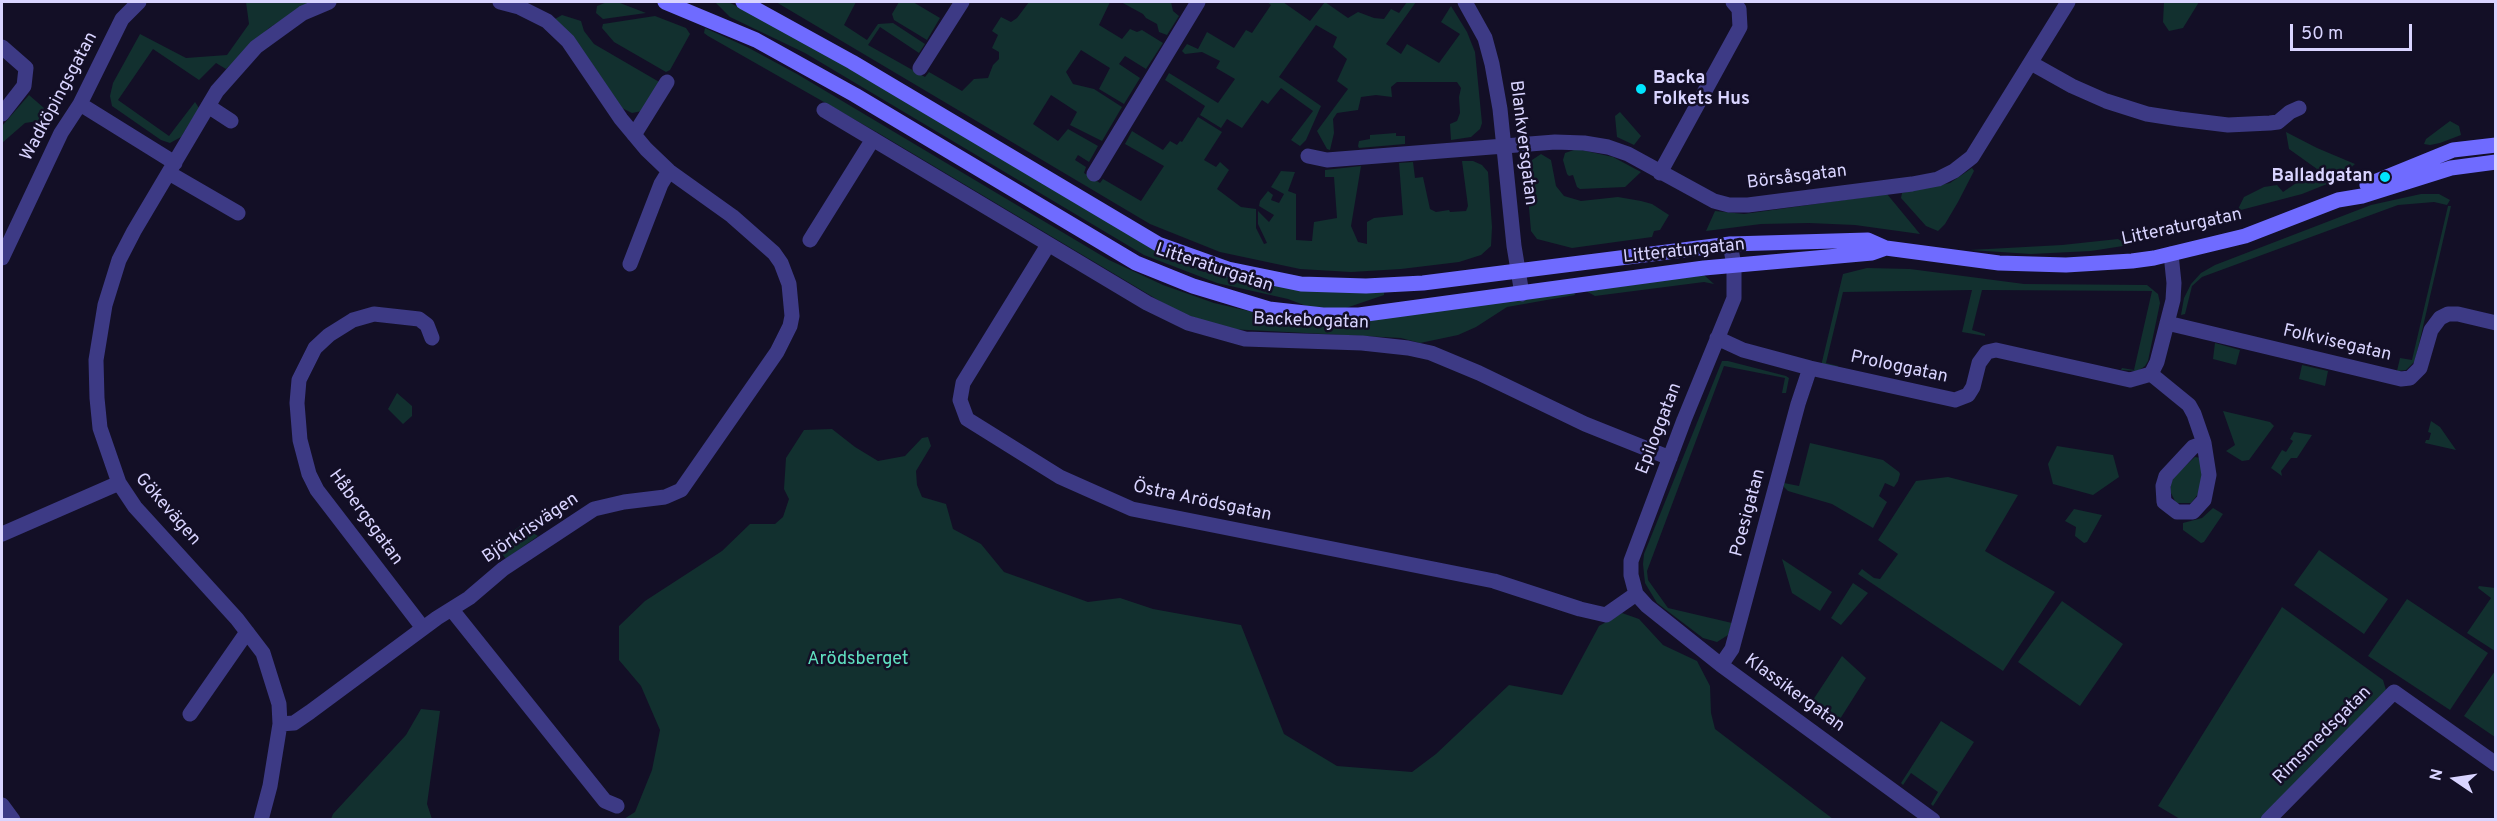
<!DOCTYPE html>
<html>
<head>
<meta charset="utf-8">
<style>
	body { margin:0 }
	#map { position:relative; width:2497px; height:821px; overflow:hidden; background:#130f26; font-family:Overpass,sans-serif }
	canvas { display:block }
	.frame { position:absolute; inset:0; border:3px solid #d9d4ff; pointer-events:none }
	.north { position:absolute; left:2425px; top:749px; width:60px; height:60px; -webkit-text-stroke:4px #130f26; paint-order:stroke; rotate:283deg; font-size:16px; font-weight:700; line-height:24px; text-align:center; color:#d9d4ff }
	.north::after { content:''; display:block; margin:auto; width:21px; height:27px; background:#d9d4ff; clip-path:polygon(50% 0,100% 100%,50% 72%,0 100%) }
	.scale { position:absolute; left:2290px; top:24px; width:122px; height:27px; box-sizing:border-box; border:3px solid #d9d4ff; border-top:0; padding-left:8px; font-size:18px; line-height:21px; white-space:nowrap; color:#d9d4ff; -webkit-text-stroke:4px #130f26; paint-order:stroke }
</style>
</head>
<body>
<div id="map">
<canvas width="2497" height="821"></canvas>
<div class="frame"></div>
<div class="north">N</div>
<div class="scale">50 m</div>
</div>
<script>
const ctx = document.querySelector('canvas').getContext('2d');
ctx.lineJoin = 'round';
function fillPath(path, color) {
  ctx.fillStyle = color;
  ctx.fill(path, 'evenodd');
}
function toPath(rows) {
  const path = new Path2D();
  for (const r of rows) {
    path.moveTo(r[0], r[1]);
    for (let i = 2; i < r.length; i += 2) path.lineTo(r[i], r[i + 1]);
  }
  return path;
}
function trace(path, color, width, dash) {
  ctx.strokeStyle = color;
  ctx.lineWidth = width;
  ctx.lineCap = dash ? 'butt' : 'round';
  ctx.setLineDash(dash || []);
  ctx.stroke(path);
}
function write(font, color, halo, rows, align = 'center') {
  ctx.font = font + ' Overpass,sans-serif';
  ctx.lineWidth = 5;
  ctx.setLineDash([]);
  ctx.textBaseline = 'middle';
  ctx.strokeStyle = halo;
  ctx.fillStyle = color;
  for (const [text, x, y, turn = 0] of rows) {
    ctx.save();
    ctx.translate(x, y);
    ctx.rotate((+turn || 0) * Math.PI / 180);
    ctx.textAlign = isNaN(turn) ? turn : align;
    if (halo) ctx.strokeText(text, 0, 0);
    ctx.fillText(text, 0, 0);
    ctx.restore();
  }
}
fillPath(toPath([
	[246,2,311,2,269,28,226,69,216,63,199,80,153,49,118,100,169,136,195,102,199,108,181,137,170,143,161,140,112,106,110,96,113,83,140,34,186,58,227,55,249,24],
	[607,2,620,3,646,13,603,19,596,13,597,6],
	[715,2,728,2,759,17,1188,261,1384,292,1384,295,1343,309,1309,307,1288,299,1217,283,1144,255,805,53,730,17],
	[776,2,856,2,844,25,867,40,878,24,893,23,925,44,919,53,880,27,868,45,925,77,929,72,962,91,974,79,988,78,993,65,999,59,999,52,992,48,998,35,992,31,1001,17,1011,22,1017,18,1029,2,1110,2,1099,25,1122,39,1130,29,1137,32,1142,30,1163,43,1146,69,1125,56,1119,64,1140,78,1124,104,1099,89,1110,68,1081,50,1066,72,1073,84,1094,89,1122,107,1102,141,1070,125,1077,112,1051,95,1033,124,1058,141,1068,129,1098,146,1089,162,1078,155,1075,160,1086,167,1084,173,1100,183,1103,179,1141,201,1164,166,1125,144,1132,131,1163,150,1170,141,1177,145,1180,141,1182,142,1198,117,1222,132,1204,160,1216,167,1220,162,1229,170,1217,189,1241,207,1256,209,1256,228,1264,244,1267,243,1258,224,1258,211,1269,222,1274,215,1259,206,1260,201,1268,191,1273,195,1271,200,1279,203,1284,194,1271,187,1281,171,1295,172,1288,191,1296,194,1296,240,1312,241,1314,222,1337,218,1334,177,1325,177,1325,170,1361,166,1351,226,1358,242,1367,244,1367,222,1374,218,1403,215,1399,163,1413,162,1415,178,1423,177,1430,209,1436,212,1449,210,1450,212,1466,211,1468,206,1462,161,1473,161,1482,165,1488,172,1492,227,1491,246,1481,255,1459,262,1401,269,1351,272,1300,269,1220,252,1150,224],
	[899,2,913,2,940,18,927,40,894,20,892,14],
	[1121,2,1171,2,1173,11,1179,16,1167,35,1159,32,1157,24,1146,18,1143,14],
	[1267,2,1283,2,1310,21,1325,2,1348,18,1358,12,1374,18,1384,19,1391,9,1399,13,1407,2,1416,2,1386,44,1401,54,1407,44,1439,63,1460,34,1441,22,1451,6,1467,32,1475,52,1482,123,1480,129,1471,137,1451,140,1450,124,1457,121,1460,113,1459,97,1461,88,1457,82,1397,82,1391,87,1392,97,1376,95,1361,97,1358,110,1337,113,1333,119,1334,133,1330,150,1327,149,1317,131,1348,89,1337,81,1347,59,1333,47,1337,37,1316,25,1279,77,1321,106,1306,140,1300,146,1291,140,1313,111,1281,88,1268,104,1262,100,1242,128,1227,119,1221,128,1200,115,1205,106,1165,80,1169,73,1218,103,1235,79,1216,68,1220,61,1202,52,1185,54,1182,51,1187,44,1198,49,1207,32,1234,48,1246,30,1252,33,1271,5],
	[2164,2,2199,2,2183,28,2169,31,2163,22],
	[562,15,581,21,584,31,594,44,661,83,642,111,632,113,622,108,575,39,555,19],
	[655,16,686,28,690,34,670,70,666,72,614,42,602,28,603,24],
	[705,28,747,47,797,74,1109,260,1163,285,1214,303,1266,315,1338,323,1574,292,1575,295,1507,307,1476,327,1458,335,1420,343,1401,338,1229,329,1178,312,880,134,708,36,704,33],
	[29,95,44,108,38,121,25,123,2,143,2,126],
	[1620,112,1641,136,1634,145,1617,137,1615,116],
	[2450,121,2459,126,2461,135,2440,143,2430,145,2424,144,2426,139],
	[2286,132,2317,148,2355,164,2337,180,2302,194,2237,211,2244,197,2264,187,2277,185,2283,192,2317,169,2289,149],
	[1396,133,1396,136,1405,136,1405,144,1359,148,1358,146,1359,141,1370,139,1370,135],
	[1577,149,1613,157,1641,172,1625,187,1580,189,1577,187,1573,175,1569,176,1567,174,1563,160,1565,153],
	[1541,154,1551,160,1556,186,1564,196,1581,201,1618,197,1641,201,1652,204,1669,215,1660,230,1654,231,1652,237,1572,248,1537,239,1531,231,1526,173,1532,160],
	[1972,168,1974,171,1958,202,1945,224,1938,231,1926,226,1901,198,1902,193,1950,183],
	[1887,194,1920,234,1855,225,1809,223,1761,224,1706,231,1715,211,1744,214],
	[2421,194,2439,194,2450,200,2447,205,2434,202,2398,205,2202,277,2192,286,2185,314,2181,315,2184,298,2191,284,2201,273,2215,265,2371,205],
	[2448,206,2451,206,2415,361,2406,370,2397,371,2400,358,2412,360],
	[2118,239,2123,242,2123,246,2091,251,2031,254,1970,250,2062,245],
	[1867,268,1910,269,2024,284,2147,285,2158,294,2160,303,2148,361,2145,366,2138,371,2121,370,2122,368,2134,370,2152,291,1982,290,1972,330,1985,334,1985,336,1962,332,1972,290,1843,292,1826,363,1838,366,1837,369,1821,366,1843,274],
	[1704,275,1714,284,1704,282,1595,296,1586,291],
	[2215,343,2240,350,2236,365,2213,359],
	[1722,361,1728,361,1786,376,1789,378,1786,393,1782,393,1785,378,1724,366,1647,571,1648,580,1668,608,1732,623,1728,635,1717,642,1703,638,1657,603,1645,583,1643,564,1644,554],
	[2302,365,2328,371,2325,386,2299,379],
	[397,393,412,406,412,416,403,424,388,409],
	[2223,411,2270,422,2274,426,2249,460,2242,461,2226,451,2235,445],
	[2431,421,2440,427,2456,450,2425,443,2426,440,2429,440,2431,433,2428,432],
	[832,429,855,447,878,461,905,456,922,438,928,437,931,446,916,471,917,485,922,497,946,504,953,529,981,544,1004,572,1088,602,1120,598,1153,609,1241,625,1284,734,1337,766,1412,772,1436,754,1509,685,1562,695,1599,626,1622,613,1639,619,1663,645,1697,661,1710,686,1711,713,1715,729,1833,819,624,819,635,812,652,770,660,730,641,686,619,660,619,626,645,601,722,551,750,524,775,524,783,517,789,499,784,489,786,458,804,430],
	[2294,432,2312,435,2297,458,2291,458,2281,471,2282,476,2271,468,2282,450,2286,452,2293,441,2290,439],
	[1810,443,1883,460,1899,472,1900,474,1898,481,1894,487,1885,483,1879,496,1887,502,1873,528,1832,504,1788,491,1784,487,1784,483,1799,486],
	[2057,446,2113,455,2119,477,2093,495,2053,484,2048,464],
	[2195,457,2201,458,2203,474,2199,493,2191,503,2176,503,2170,491,2171,482,2175,475],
	[1948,477,2018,495,1985,551,2055,592,2003,671,1858,574,1862,569,1874,578,1880,579,1898,554,1878,540,1916,481],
	[2213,508,2223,514,2204,542,2201,543,2183,530,2183,523,2202,518],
	[2074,509,2102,515,2087,542,2084,543,2075,536,2076,527,2065,521],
	[520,526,538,536,506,559,496,546,498,542],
	[2319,550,2388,599,2364,634,2294,585],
	[1782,559,1832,592,1820,611,1792,593],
	[1853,583,1868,593,1841,625,1831,618],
	[2479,586,2495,588,2495,651,2467,633,2491,598,2478,588],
	[2407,599,2488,653,2450,710,2368,656],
	[2062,601,2123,644,2080,706,2018,662],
	[2282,607,2383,680,2386,690,2262,819,2180,819,2158,806],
	[1842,656,1866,678,1833,730,1831,730,1836,717,1813,700],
	[2495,671,2495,737,2464,716],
	[421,709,440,711,427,804,432,819,331,819,333,814,406,735],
	[1941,721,1974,742,1933,806,1931,804,1938,792,1911,773,1903,785,1901,783]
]), '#12302f');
trace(toPath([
	[1465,2,1485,38,1492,64,1500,109,1514,246,1522,294],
	[2,47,26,68,24,86,2,114],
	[2031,63,2072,86,2106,101,2147,114,2179,119,2228,125,2270,123,2278,122,2290,112,2299,108],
	[920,68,962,2],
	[80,104,175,163],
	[208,106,231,121],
	[824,110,1147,303,1188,323,1245,339,1362,343,1408,348,1431,353,1479,373,1585,424,1670,458],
	[634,135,667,82],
	[1308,156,1327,160,1555,142,1584,143,1608,147,1628,154,1714,201,1729,205,1748,205,1912,184,1938,179,1954,171,1972,157,2068,2],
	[169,173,238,213],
	[1660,173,1740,27,1739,9,1733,2],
	[1094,174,1198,2],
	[810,240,873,139],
	[1730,244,1734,265,1734,298,1684,420,1631,561,1631,575,1636,594,1647,606,1721,665,1933,820],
	[1048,245,963,383,960,400,967,419,1060,477,1132,509,1494,581,1580,609,1606,615,1636,594],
	[2171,254,2174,283,2173,300,2157,362,2151,374,2189,405,2194,414,2204,443],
	[2,258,61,133,80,104,122,19,139,2],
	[630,264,661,184,669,171],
	[2167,323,2401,379,2410,378,2420,368,2431,330,2440,318,2448,314,2458,314,2496,323],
	[1717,338,1743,350,1810,368,1955,400,1968,395,1973,387,1979,363,1987,352,1996,350,2130,380,2151,374],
	[2204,443,2209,475,2204,500,2193,512,2177,512,2164,502,2163,486,2166,476,2193,447,2204,443],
	[2,534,119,483],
	[452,610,605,801,617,806],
	[423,628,317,490,309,474,300,440,297,403,299,380,315,348,329,335,353,320,374,314,419,319,427,325,432,338],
	[1721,665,1732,649,1798,404,1810,368],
	[190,714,247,632],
	[280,724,279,704,263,653,237,619,135,507,119,483,100,428,97,398,96,360,105,305,119,260,134,231,217,91,256,47,303,13,329,2],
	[2,805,13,820],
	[261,820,270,786,280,724,294,723,310,712,437,618,469,598,503,569,594,509,624,502,665,497,681,490,777,352,790,326,792,316,789,284,781,263,774,253,732,216,669,171,646,149,621,119,568,41,547,21,519,7,500,2],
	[2268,820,2394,692,2496,764]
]), '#3d3a85', 15);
trace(toPath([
	[665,2,756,40,855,95,1136,263,1193,286,1269,309,1323,315,1359,315,1704,268,1872,253,1886,248],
	[743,2,852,62,1158,244,1228,269,1301,284,1366,286,1423,283,1730,244,1868,240,1886,248,1999,263,2066,265,2132,261,2154,258,2245,236,2338,200,2362,196,2451,168,2496,162],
	[2367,185,2453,150,2496,145]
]), '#6f6bff', 15);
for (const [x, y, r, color] of [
	[1641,89,6,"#00e5ff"],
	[2385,177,6,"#00e5ff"]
]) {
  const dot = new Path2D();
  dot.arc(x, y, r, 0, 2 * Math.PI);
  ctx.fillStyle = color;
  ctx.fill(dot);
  trace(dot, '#130f26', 2);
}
write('bold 18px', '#d9d4ff', '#130f26', [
	["Backa",1653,79],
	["Folkets Hus",1653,100],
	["Balladgatan",2373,177,"right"]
], 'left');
write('18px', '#d9d4ff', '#130f26', [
	["Wadköpingsgatan",60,97,-62],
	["Blankversgatan",1522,143,83],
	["Börsåsgatan",1797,178,-7],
	["Litteraturgatan",2182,228,-12],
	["Litteraturgatan",1684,252,-6],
	["Litteraturgatan",1214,269,18],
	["Backebogatan",1311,322,2],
	["Folkvisegatan",2337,344,13],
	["Prologgatan",1899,368,12],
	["Epiloggatan",1660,429,-69],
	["Östra Arödsgatan",1202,502,12],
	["Gökevägen",167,510,49],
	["Poesigatan",1749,513,-75],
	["Håbergsgatan",365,518,54],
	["Björkrisvägen",531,529,-34],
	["Klassikergatan",1794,694,36],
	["Rimsmedsgatan",2323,736,-45]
]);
write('18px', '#5fe0c0', '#130f26', [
	["Arödsberget",858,660]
]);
</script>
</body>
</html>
